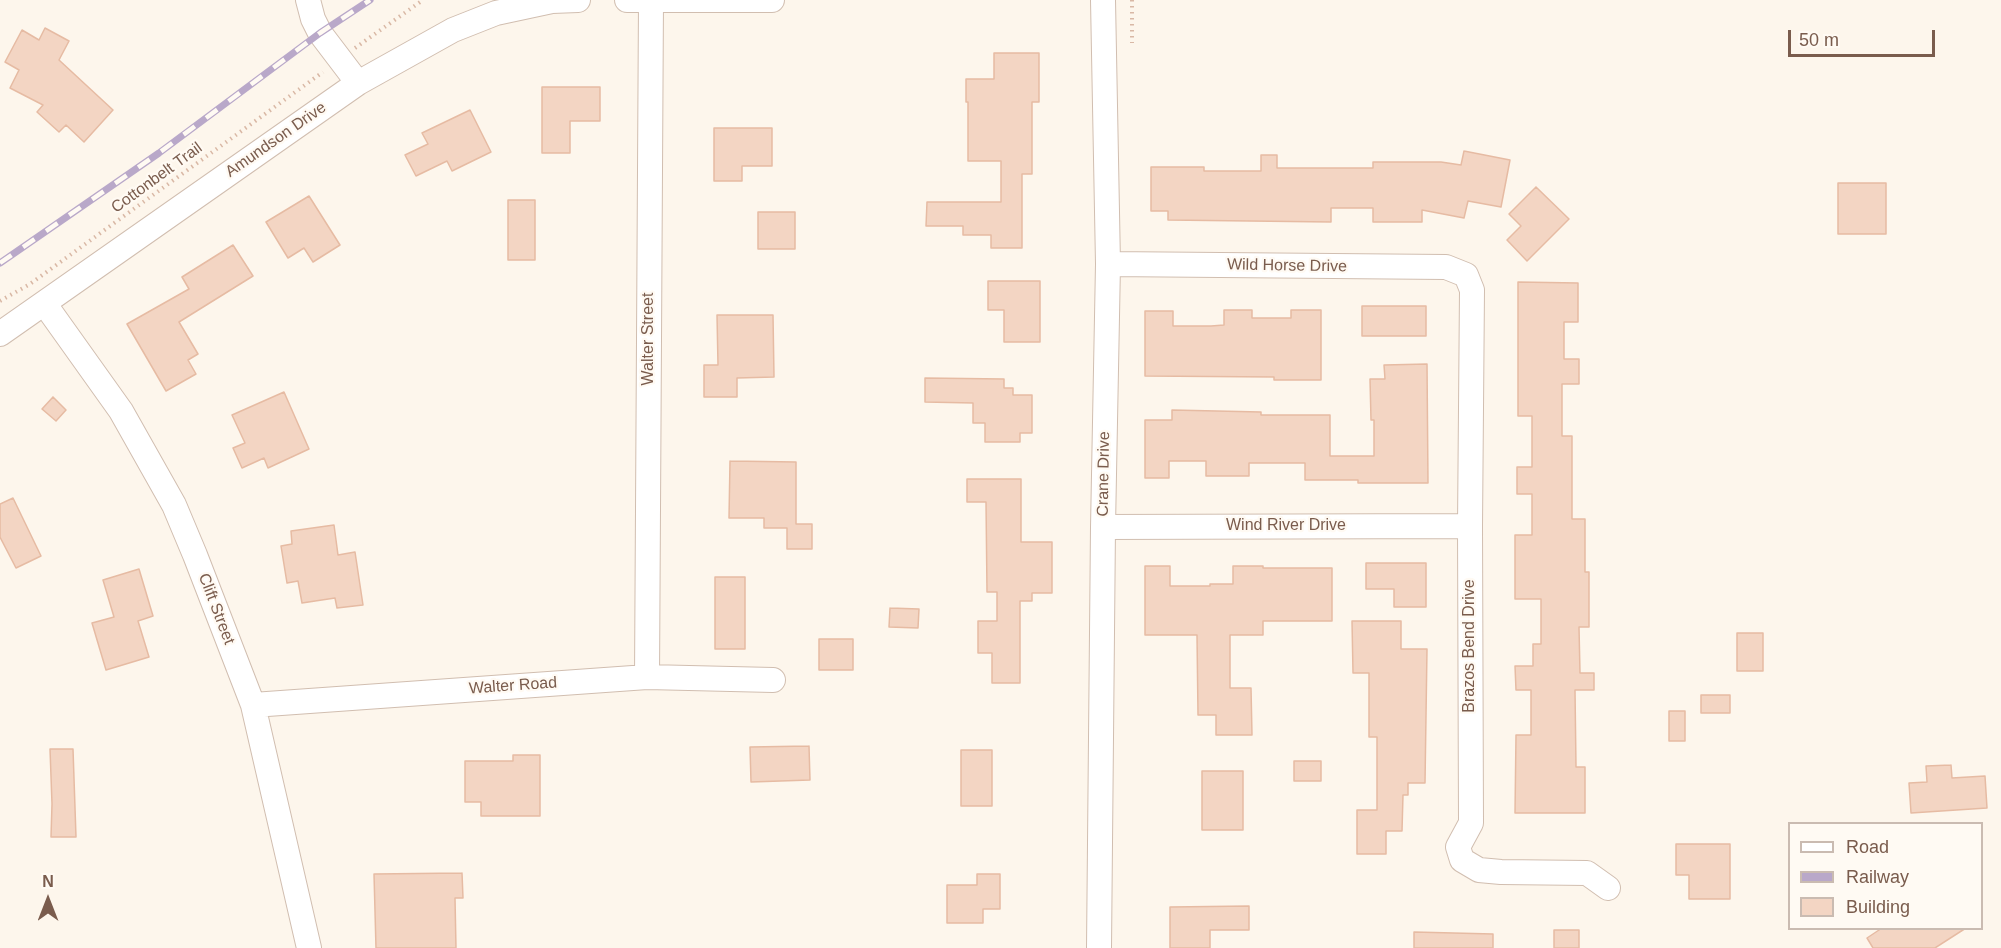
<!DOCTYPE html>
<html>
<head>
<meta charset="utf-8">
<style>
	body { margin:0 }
	#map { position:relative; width:2001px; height:948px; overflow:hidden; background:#fdf6ec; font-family:Helvetica,sans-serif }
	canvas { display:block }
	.legend { position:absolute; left:1788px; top:822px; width:195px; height:108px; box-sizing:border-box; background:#fffaf3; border:2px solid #cabbb1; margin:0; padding:8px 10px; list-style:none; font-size:18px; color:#7a5c4d }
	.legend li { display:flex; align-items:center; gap:12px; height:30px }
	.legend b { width:30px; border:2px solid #cabbb1 }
	.north { position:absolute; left:18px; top:870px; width:60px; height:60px; -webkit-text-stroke:4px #fffaf3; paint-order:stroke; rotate:0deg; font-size:16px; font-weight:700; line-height:24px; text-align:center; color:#7a5c4d }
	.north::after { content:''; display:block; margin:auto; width:21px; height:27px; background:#7a5c4d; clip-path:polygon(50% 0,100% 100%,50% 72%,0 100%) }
	.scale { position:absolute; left:1788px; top:30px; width:147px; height:27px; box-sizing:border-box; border:3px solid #7a5c4d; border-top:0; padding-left:8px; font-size:18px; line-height:21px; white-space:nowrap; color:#7a5c4d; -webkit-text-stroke:4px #fffaf3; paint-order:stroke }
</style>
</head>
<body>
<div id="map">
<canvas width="2001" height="948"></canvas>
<ul class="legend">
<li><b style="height:8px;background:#fff"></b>Road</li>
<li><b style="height:8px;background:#b9a8c9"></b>Railway</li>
<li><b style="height:16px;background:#f3d5c3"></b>Building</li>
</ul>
<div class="north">N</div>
<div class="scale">50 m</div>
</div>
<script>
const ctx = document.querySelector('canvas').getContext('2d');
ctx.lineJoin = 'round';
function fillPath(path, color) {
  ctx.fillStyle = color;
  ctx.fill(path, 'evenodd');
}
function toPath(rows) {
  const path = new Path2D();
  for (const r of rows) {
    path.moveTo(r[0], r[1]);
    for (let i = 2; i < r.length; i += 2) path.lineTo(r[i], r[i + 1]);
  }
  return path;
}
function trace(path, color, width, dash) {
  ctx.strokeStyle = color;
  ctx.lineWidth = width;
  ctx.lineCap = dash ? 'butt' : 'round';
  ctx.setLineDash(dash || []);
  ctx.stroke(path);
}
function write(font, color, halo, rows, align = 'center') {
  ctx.font = font + ' Helvetica,sans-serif';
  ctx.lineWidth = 4.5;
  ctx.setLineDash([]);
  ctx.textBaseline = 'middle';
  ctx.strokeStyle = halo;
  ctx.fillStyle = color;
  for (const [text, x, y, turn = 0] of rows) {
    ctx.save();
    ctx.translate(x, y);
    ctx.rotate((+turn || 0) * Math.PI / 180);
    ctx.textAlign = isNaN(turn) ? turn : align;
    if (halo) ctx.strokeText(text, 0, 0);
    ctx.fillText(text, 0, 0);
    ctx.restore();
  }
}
const building = toPath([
	[45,28,69,41,59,60,113,110,84,142,66,125,59,132,37,112,43,105,10,88,19,70,5,62,22,30,39,40,45,28],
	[994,53,1039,53,1039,102,1032,102,1032,174,1022,174,1022,248,991,248,991,235,963,235,963,226,926,226,927,202,1001,202,1001,161,968,161,968,102,966,102,966,79,994,79,994,53],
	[542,87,600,87,600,121,570,121,570,153,542,153,542,87],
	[470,110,491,152,452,171,447,161,416,176,405,155,428,144,422,133,470,110],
	[714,128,772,128,772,166,742,166,742,181,714,181,714,128],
	[1464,151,1510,160,1501,207,1468,201,1464,218,1422,210,1422,222,1373,222,1373,208,1331,208,1331,222,1168,220,1168,211,1151,211,1151,167,1204,167,1204,171,1261,171,1261,155,1277,155,1277,168,1373,168,1373,162,1441,162,1461,165,1464,151],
	[1838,183,1886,183,1886,234,1838,234,1838,183],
	[1536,187,1569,219,1527,261,1507,240,1521,226,1509,214,1536,187],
	[309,196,340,245,313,262,304,248,288,258,266,222,309,196],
	[508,200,535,200,535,260,508,260,508,200],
	[758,212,795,212,795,249,758,249,758,212],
	[233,245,253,276,179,322,198,354,188,360,196,374,166,391,127,324,189,289,182,277,233,245],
	[988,281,1040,281,1040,342,1004,342,1004,310,988,310,988,281],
	[1518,282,1578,283,1578,322,1564,322,1564,359,1579,359,1579,384,1562,384,1562,436,1572,436,1572,519,1585,519,1585,572,1589,572,1589,627,1579,627,1580,673,1594,673,1594,690,1575,690,1576,767,1585,767,1585,813,1515,813,1516,735,1531,735,1531,690,1516,690,1515,666,1533,666,1533,644,1541,644,1541,599,1515,599,1515,535,1532,535,1532,494,1517,494,1517,467,1532,467,1532,416,1518,416,1518,282],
	[1362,306,1426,306,1426,336,1362,336,1362,306],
	[1224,310,1252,310,1252,318,1291,318,1291,310,1321,310,1321,380,1274,380,1274,377,1145,376,1145,311,1173,311,1173,326,1211,326,1224,325,1224,310],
	[717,315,773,315,774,377,737,378,737,397,704,397,704,365,718,365,717,315],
	[1427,364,1428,483,1358,483,1358,480,1305,480,1305,463,1249,463,1249,476,1206,476,1206,461,1169,461,1169,478,1145,478,1145,420,1172,420,1172,410,1261,412,1261,415,1330,415,1330,456,1374,456,1374,420,1371,420,1370,379,1385,379,1384,365,1427,364],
	[925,378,1004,379,1004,388,1013,388,1013,395,1032,395,1032,433,1020,433,1020,442,985,442,985,423,973,423,973,403,925,402,925,378],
	[284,392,309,449,268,468,264,458,242,468,233,448,245,443,232,415,284,392],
	[53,397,66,410,56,421,42,409,53,397],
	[730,461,796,462,796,524,812,524,812,549,787,549,787,528,764,528,764,518,729,518,730,461],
	[967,479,1021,479,1021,542,1052,542,1052,593,1032,593,1032,601,1020,601,1020,683,992,683,992,653,978,653,978,621,997,621,997,592,987,592,986,502,967,502,967,479],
	[13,498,41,556,16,568,0,537,0,504,13,498],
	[334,525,338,555,355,552,363,605,337,608,335,598,302,603,298,581,287,583,281,546,292,544,291,531,334,525],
	[1366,563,1426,563,1426,607,1394,607,1394,589,1366,589,1366,563],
	[1145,566,1170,566,1170,586,1210,586,1210,584,1233,584,1233,566,1263,566,1263,568,1332,568,1332,621,1263,621,1263,635,1230,635,1230,688,1251,688,1252,735,1216,735,1216,715,1198,715,1197,635,1145,635,1145,566],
	[139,569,153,616,138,621,149,657,106,670,92,623,114,617,103,580,139,569],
	[715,577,745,577,745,649,715,649,715,577],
	[890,608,919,609,918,628,889,627,890,608],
	[1352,621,1401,621,1401,649,1427,649,1425,783,1408,783,1408,795,1403,795,1402,831,1386,831,1386,854,1357,854,1357,810,1377,810,1377,737,1369,737,1369,673,1353,673,1352,621],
	[1737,633,1763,633,1763,671,1737,671,1737,633],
	[819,639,853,639,853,670,819,670,819,639],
	[1701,695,1730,695,1730,713,1701,713,1701,695],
	[1669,711,1685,711,1685,741,1669,741,1669,711],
	[809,746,810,780,751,782,750,747,809,746],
	[50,749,73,749,76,837,51,837,52,804,50,749],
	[961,750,992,750,992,806,961,806,961,750],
	[513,755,540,755,540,816,481,816,481,802,465,802,465,761,513,761,513,755],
	[1294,761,1321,761,1321,781,1294,781,1294,761],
	[1951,765,1952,778,1985,776,1987,808,1911,813,1909,783,1927,782,1926,766,1951,765],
	[1202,771,1243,771,1243,830,1202,830,1202,771],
	[1676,844,1730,844,1730,899,1689,899,1689,875,1676,875,1676,844],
	[462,873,463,898,455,898,456,948,376,948,374,874,462,873],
	[977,874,1000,874,1000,909,983,909,983,923,947,923,947,885,977,885,977,874],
	[1249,906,1249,930,1210,930,1210,948,1170,948,1170,907,1249,906],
	[1882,928,1966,928,1935,948,1873,948,1867,938,1882,928],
	[1554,930,1579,930,1579,948,1554,948,1554,930],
	[1414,932,1493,934,1493,948,1414,948,1414,932]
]);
fillPath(building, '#f3d5c3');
trace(building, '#e6bba3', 1.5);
const minor = toPath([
	[308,0,313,19,320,33,358,83],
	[627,0,772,0],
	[1108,264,1446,267,1466,275,1472,290,1470,526,1471,823,1458,847,1462,860,1479,870,1501,872,1587,873,1608,888],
	[44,303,121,411,174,505,195,555,253,705,309,948],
	[0,334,358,83,453,30,496,13,552,1,578,0],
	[1103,527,1470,526],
	[647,677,651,1],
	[253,705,647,677,773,680],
	[1099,948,1103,527,1108,264,1103,0]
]);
trace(minor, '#d1beb0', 26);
trace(toPath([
	[1132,0,1132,43],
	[355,48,423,0],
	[0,301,30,284,323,72]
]), '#d9b8a5', 4, [1.5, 4.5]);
trace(minor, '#fff', 24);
const rail = toPath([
	[0,263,159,153,320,33,370,0]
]);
trace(rail, '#b9a8c9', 7);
trace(rail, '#fffaf3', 4.5, [14]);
write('16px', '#7a5c4d', '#fffaf3', [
	["Amundson Drive",276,140,-35],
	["Cottonbelt Trail",157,178,-36],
	["Wild Horse Drive",1287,266,1],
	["Walter Street",649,339,-90],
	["Crane Drive",1104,474,-89],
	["Wind River Drive",1286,526],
	["Clift Street",216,609,69],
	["Brazos Bend Drive",1470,646,-90],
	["Walter Road",513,686,-4]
]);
</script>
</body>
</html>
